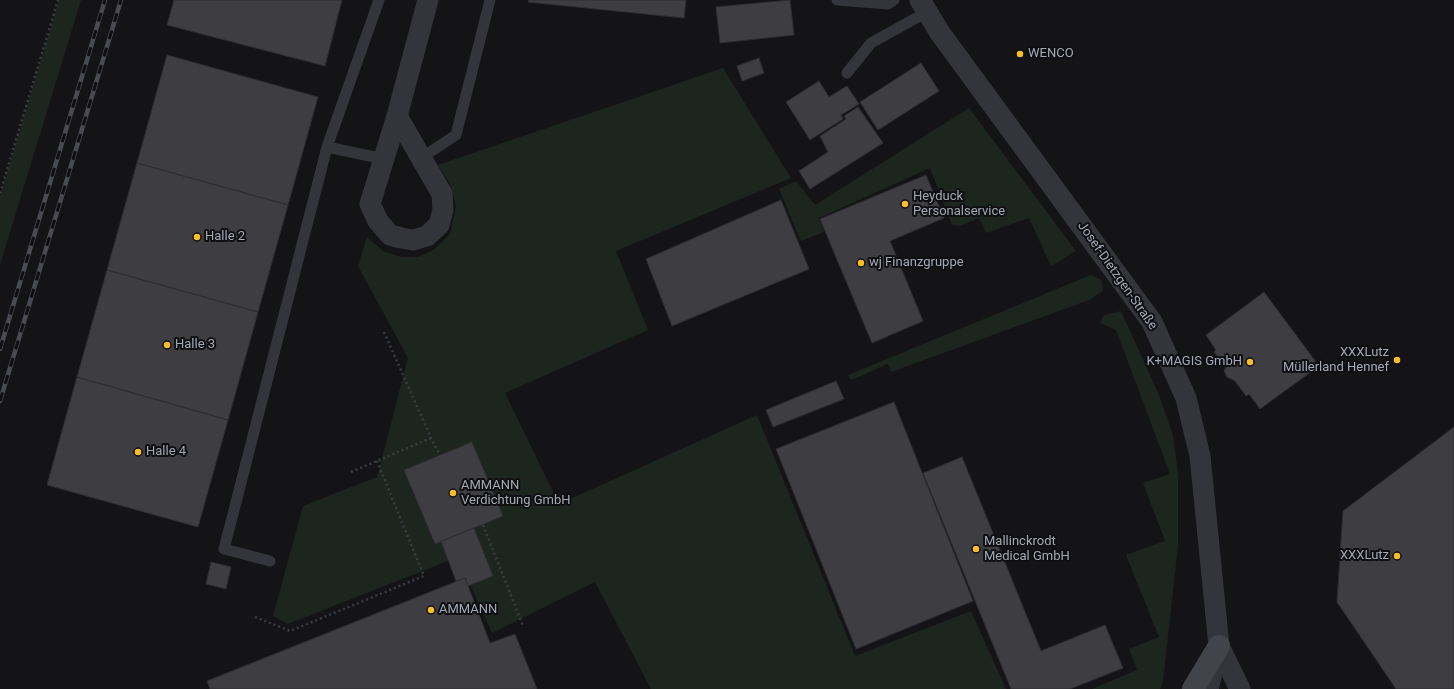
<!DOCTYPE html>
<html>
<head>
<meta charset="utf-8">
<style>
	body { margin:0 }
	canvas { display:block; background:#141315 }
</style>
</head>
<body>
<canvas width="1454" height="689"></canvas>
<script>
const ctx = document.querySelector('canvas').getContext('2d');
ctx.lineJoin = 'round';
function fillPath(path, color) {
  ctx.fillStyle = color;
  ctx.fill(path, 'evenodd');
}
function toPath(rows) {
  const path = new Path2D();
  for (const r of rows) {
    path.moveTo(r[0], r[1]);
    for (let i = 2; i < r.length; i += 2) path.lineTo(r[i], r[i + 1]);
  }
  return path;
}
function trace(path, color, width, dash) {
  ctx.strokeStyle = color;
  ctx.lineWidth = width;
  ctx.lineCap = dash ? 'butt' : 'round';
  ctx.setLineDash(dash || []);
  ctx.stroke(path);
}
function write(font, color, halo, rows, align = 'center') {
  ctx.font = font + ' Roboto,sans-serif';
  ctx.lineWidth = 4;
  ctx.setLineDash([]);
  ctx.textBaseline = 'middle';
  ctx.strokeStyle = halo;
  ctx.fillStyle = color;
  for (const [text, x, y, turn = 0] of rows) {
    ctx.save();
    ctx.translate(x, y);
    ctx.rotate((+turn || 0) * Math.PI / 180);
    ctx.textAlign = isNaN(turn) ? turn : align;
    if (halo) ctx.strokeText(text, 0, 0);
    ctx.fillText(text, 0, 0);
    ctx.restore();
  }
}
fillPath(toPath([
	[59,0,81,0,0,265,0,196],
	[723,68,791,178,616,251,648,330,505,393,559,504,757,415,855,656,971,611,1006,689,651,689,595,582,492,633,458,557,288,624,273,616,303,506,377,477,408,358,358,266,367,237,383,251,401,257,417,257,432,251,450,234,456,206,450,184,438,165],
	[969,108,1076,251,1051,266,1029,218,986,233,979,218,960,226,952,225,930,168,819,218,824,232,801,241,779,189,796,181,815,205],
	[1091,275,1102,280,1103,291,1089,300,891,372,888,364,851,380,848,375],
	[1121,311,1159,395,1173,435,1178,473,1178,546,1163,681,1160,689,1092,689,1137,670,1129,649,1159,637,1126,555,1165,541,1143,483,1170,474,1116,330,1100,323,1104,315]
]), '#1d251f');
const building = toPath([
	[174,0,342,0,325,66,167,25,174,0],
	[529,0,686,0,684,18,528,2,529,0],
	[790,0,794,35,720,43,716,7,790,0],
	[167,55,318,97,288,205,137,163,167,55],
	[759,58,764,73,742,81,737,66,759,58],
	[921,63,939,91,878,130,860,102,921,63],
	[819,81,829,97,847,86,859,104,841,115,843,119,810,140,786,102,819,81],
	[858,107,883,143,810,189,799,171,828,152,820,136,846,119,844,116,858,107],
	[137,163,288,205,258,312,107,270,137,163],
	[926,175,944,218,890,241,923,321,872,343,820,219,926,175],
	[781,200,809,269,672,326,646,259,781,200],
	[107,270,258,312,228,420,77,377,107,270],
	[1264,292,1319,366,1260,409,1249,394,1246,396,1235,381,1227,377,1224,371,1226,367,1214,352,1216,350,1206,335,1264,292],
	[77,377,228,420,198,527,47,485,77,377],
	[836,381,844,399,773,427,766,410,836,381],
	[894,402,973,601,856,649,776,449,894,402],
	[1454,427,1454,689,1396,689,1337,602,1343,511,1454,427],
	[472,442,503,516,435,544,404,470,472,442],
	[962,457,1041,651,1105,625,1123,668,1070,689,1011,689,923,473,962,457],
	[474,528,493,576,468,586,465,578,456,581,441,541,474,528],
	[211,562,231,567,226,589,206,584,211,562],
	[465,578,490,643,515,634,537,689,210,689,207,681,465,578]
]);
fillPath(building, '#3e3e42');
trace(building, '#2e2d31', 1);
trace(toPath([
	[0,193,58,0],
	[384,332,431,438,440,455],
	[351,472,431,438],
	[483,525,523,626],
	[255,617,290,631,424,576,377,461]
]), '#3a3c42', 2.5, [2, 3]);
trace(toPath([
	[837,0,888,4,894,0],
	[847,73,871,43,927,12],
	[327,147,379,0],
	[421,158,456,135,490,0],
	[270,561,224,549,327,147,384,159]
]), '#34353a', 11);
trace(toPath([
	[920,0,940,33,1152,322,1186,398,1200,456,1219,646,1208,689],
	[397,116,442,194,443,210,439,225,427,236,413,240,401,238,390,235,378,221,370,204,397,116,428,0],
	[1219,646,1240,689]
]), '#34353a', 21);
trace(toPath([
	[1193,689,1219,646]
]), '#42444b', 22);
const rail = toPath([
	[0,349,105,0],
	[0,401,121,0]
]);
trace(rail, '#494b52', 4.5);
trace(rail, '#0f0e10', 3, [9]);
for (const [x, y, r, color] of [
	[1020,54,4,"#fabe26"],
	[905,204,4,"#fabe26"],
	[197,237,4,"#fabe26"],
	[861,263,4,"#fabe26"],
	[167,345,4,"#fabe26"],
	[1397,360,4,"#fabe26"],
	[1250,362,4,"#fabe26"],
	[138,452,4,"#fabe26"],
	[453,493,4,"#fabe26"],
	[976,549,4,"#fabe26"],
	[1397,556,4,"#fabe26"],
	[431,610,4,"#fabe26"]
]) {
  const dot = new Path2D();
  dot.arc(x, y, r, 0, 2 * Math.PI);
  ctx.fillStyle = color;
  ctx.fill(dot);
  trace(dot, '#0f0e10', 1.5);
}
write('13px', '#a4a9b6', '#0f0e10', [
	["WENCO",1028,54],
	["Heyduck",913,197],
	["Personalservice",913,212],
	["Halle 2",205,237],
	["wj Finanzgruppe",869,263],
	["Halle 3",175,345],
	["XXXLutz",1389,353,"right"],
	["Müllerland Hennef",1389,368,"right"],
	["K+MAGIS GmbH",1242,362,"right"],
	["Halle 4",146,452],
	["AMMANN",461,486],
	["Verdichtung GmbH",461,501],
	["Mallinckrodt",984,542],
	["Medical GmbH",984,557],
	["XXXLutz",1389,556,"right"],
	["AMMANN",439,610]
], 'left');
write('13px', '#a4a9b6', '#0f0e10', [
	["Josef-Dietzgen-Straße",1117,276,55]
]);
</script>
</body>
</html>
